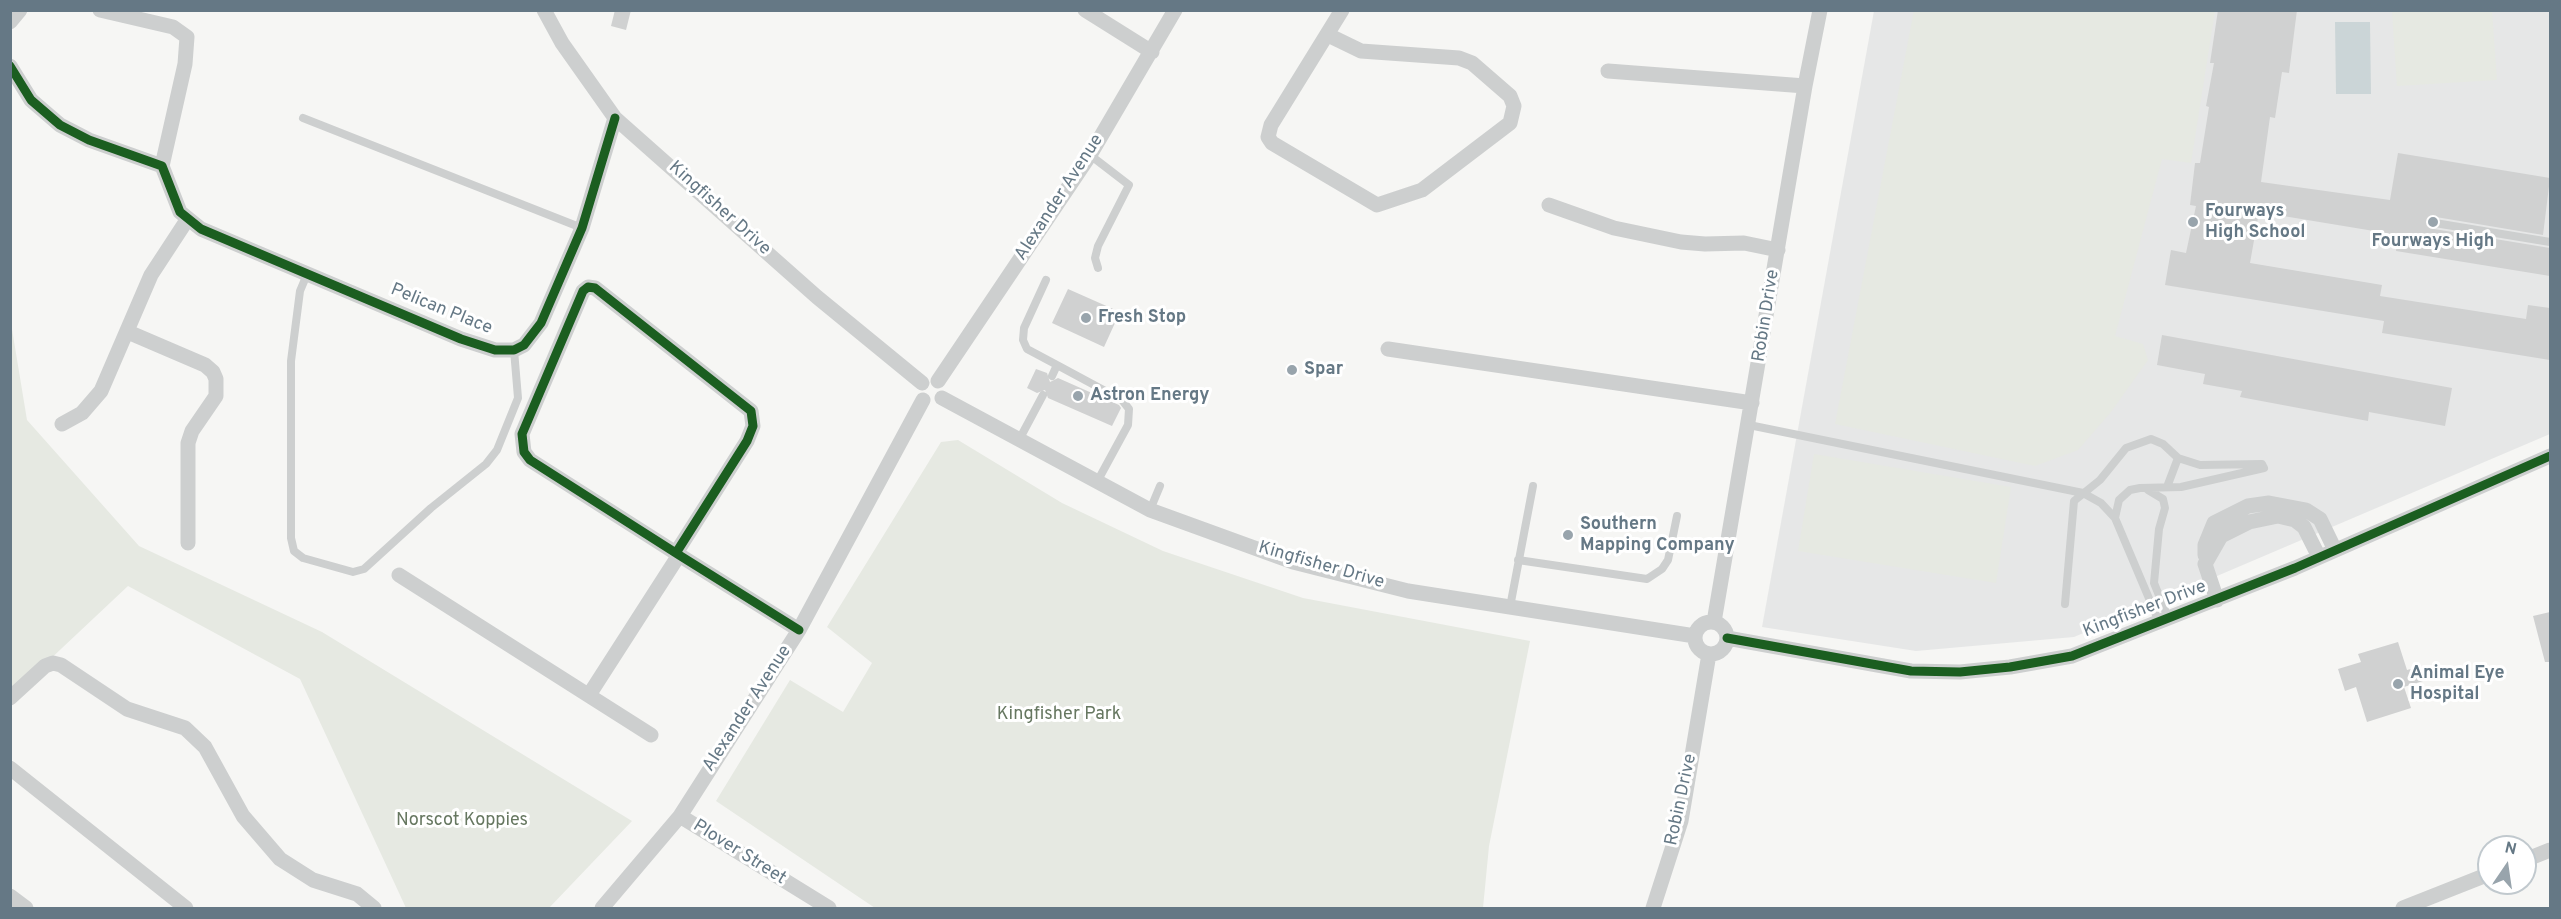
<!DOCTYPE html>
<html>
<head>
<meta charset="utf-8">
<style>
	body { margin:0 }
	#map { position:relative; width:2561px; height:919px; overflow:hidden; background:#f6f6f4; font-family:Overpass,sans-serif }
	canvas { display:block }
	.frame { position:absolute; inset:0; border:12px solid #657885; pointer-events:none }
	.north { position:absolute; left:2477px; top:835px; width:60px; height:60px; box-sizing:border-box; background:#fff; border:2px solid #c1c9ce; border-radius:50%; rotate:13deg; font-size:16px; font-weight:700; line-height:24px; text-align:center; color:#657885 }
	.north::after { content:''; display:block; margin:auto; width:21px; height:27px; background:#98a4ac; clip-path:polygon(50% 0,100% 100%,50% 72%,0 100%) }
</style>
</head>
<body>
<div id="map">
<canvas width="2561" height="919"></canvas>
<div class="frame"></div>
<div class="north">N</div>
</div>
<script>
const ctx = document.querySelector('canvas').getContext('2d');
ctx.lineJoin = 'round';
function fillPath(path, color) {
  ctx.fillStyle = color;
  ctx.fill(path, 'evenodd');
}
function toPath(rows) {
  const path = new Path2D();
  for (const r of rows) {
    if (r.length === 3) {
      path.moveTo(r[0] + r[2], r[1]);
      path.arc(r[0], r[1], r[2], 0, 2 * Math.PI);
      continue;
    }
    path.moveTo(r[0], r[1]);
    for (let i = 2; i < r.length; i += 2) path.lineTo(r[i], r[i + 1]);
  }
  return path;
}
function trace(path, color, width, dash) {
  ctx.strokeStyle = color;
  ctx.lineWidth = width;
  ctx.lineCap = dash ? 'butt' : 'round';
  ctx.setLineDash(dash || []);
  ctx.stroke(path);
}
function write(font, color, halo, rows, align = 'center') {
  ctx.font = font + ' Overpass,sans-serif';
  ctx.lineWidth = 6;
  ctx.setLineDash([]);
  ctx.textBaseline = 'middle';
  ctx.strokeStyle = halo;
  ctx.fillStyle = color;
  for (const [text, x, y, turn = 0] of rows) {
    ctx.save();
    ctx.translate(x, y);
    ctx.rotate((+turn || 0) * Math.PI / 180);
    ctx.textAlign = isNaN(turn) ? turn : align;
    if (halo) ctx.strokeText(text, 0, 0);
    ctx.fillText(text, 0, 0);
    ctx.restore();
  }
}
fillPath(toPath([
	[1874,11,2550,11,2550,434,2074,637,1916,651,1762,627]
]), '#e6e7e7');
fillPath(toPath([
	[1914,10,2215,11,2191,163,2162,159,2115,336,2143,344,2148,360,2111,412,2078,450,2035,466,1835,424],
	[2392,11,2492,11,2497,80,2397,86],
	[10,317,27,420,139,546,322,632,632,821,549,908,406,908,300,679,128,586,11,696],
	[958,440,1062,503,1163,551,1303,598,1530,641,1489,846,1483,908,875,908,716,801,790,680,843,712,872,663,827,627,941,442],
	[1814,454,2011,487,1996,583,1798,551]
]), '#e6e9e2');
fillPath(toPath([
	[2335,22,2370,22,2371,94,2336,94]
]), '#cbd5d7');
fillPath(toPath([
	[615,10,631,10,626,30,611,26],
	[2218,10,2297,10,2289,73,2282,72,2275,118,2270,117,2261,182,2390,200,2398,153,2550,178,2543,235,2436,217,2429,223,2434,229,2550,248,2550,276,2396,251,2398,235,2259,212,2250,263,2382,285,2380,296,2526,319,2528,305,2550,308,2550,360,2382,333,2384,321,2165,285,2171,250,2186,253,2196,206,2190,205,2195,163,2200,163,2209,107,2206,106,2214,63,2210,63],
	[1068,289,1120,312,1104,347,1052,323],
	[2162,335,2452,388,2445,426,2369,412,2368,421,2240,397,2242,391,2203,384,2205,374,2157,365],
	[1036,369,1047,373,1050,382,1058,378,1119,405,1121,408,1112,426,1048,398,1045,390,1037,393,1027,388],
	[2550,612,2550,662,2545,662,2533,616],
	[2398,642,2407,670,2418,667,2423,681,2404,687,2411,708,2367,722,2356,687,2345,691,2338,669,2361,662,2358,654]
]), '#d0d1d1');
trace(toPath([
	[303,118,582,228],
	[1090,155,1129,185,1098,246,1095,258,1098,268],
	[2435,223,2550,242],
	[308,272,300,291,291,361,291,538,294,551,303,558,353,572,364,569,431,508,486,464,497,450,518,398,514,350],
	[1046,280,1024,328,1023,340,1027,349,1057,365,1052,376],
	[1057,365,1122,400,1129,409,1128,425,1097,482],
	[1749,425,2083,493,2101,503,2115,518],
	[1019,440,1043,395],
	[2167,487,2178,458],
	[2148,490,2163,499,2165,508,2159,529,2154,583,2169,620],
	[1150,510,1160,486],
	[1518,560,1647,579,1662,569,1668,560,1677,516],
	[2065,604,2074,501,2100,480,2126,448,2151,439,2163,444,2178,458,2200,465,2262,464,2264,468],
	[1510,607,1533,486],
	[2159,622,2115,518,2119,500,2130,490,2140,488,2181,487,2264,468]
]), '#cdcfcf', 8);
trace(toPath([
	[100,10,173,27,187,37,185,64,162,166],
	[544,10,562,43,615,118,817,297,922,383],
	[1085,10,1152,52],
	[10,22,20,10],
	[1328,35,1361,51,1459,58,1472,63,1510,96,1514,106,1510,123,1422,190,1377,205,1272,143,1268,137,1271,125,1342,10],
	[10,66,31,100,60,125,89,140,162,166,180,212,201,229,461,339,495,350,514,350,524,345,541,323,582,228,615,118],
	[1608,71,1805,86],
	[1549,205,1614,228,1681,242,1705,244,1744,243,1778,250],
	[128,332,205,365,213,372,216,379,216,396,192,431,188,443,188,543],
	[1388,349,1752,403],
	[938,381,1090,155,1175,10],
	[942,398,1150,510,1293,562,1408,591,1695,636],
	[62,424,82,413,101,391,151,275,187,220],
	[676,553,747,441,753,426,751,411,595,288,588,287,583,291,522,434,524,452,530,460,679,555,799,630],
	[2205,555,2205,545,2214,523,2248,506,2269,503,2306,510,2320,519,2335,550],
	[399,575,651,735],
	[2217,600,2205,564,2221,536,2249,522,2278,516,2295,520,2304,527,2319,557],
	[1711,638,16],
	[1714,622,1805,86,1820,10],
	[1727,638,1911,671,1960,672,2010,667,2072,656,2295,568,2550,456],
	[589,695,679,555],
	[10,698,45,666,53,663,61,665,127,709,185,728,205,747,243,816,280,859,313,880,357,894,374,908],
	[10,768,186,908],
	[680,816,829,908],
	[2525,860,2550,850],
	[10,896,26,908],
	[602,908,680,816,799,630,923,400],
	[1653,908,1681,821,1709,654],
	[2403,908,2489,874]
]), '#cdcfcf', 15);
trace(toPath([
	[10,66,31,100,60,125,89,140,162,166,180,212,201,229,461,339,495,350,514,350,524,345,541,323,582,228,615,118],
	[676,553,747,441,753,426,751,411,595,288,588,287,583,291,522,434,524,452,530,460,679,555,799,630],
	[1727,638,1911,671,1960,672,2010,667,2072,656,2295,568,2550,456]
]), '#1b5e20', 9);
for (const [x, y, r, color] of [
	[2193,222,6,"#98a4ac"],
	[2433,222,6,"#98a4ac"],
	[1086,318,6,"#98a4ac"],
	[1292,370,6,"#98a4ac"],
	[1078,396,6,"#98a4ac"],
	[1568,535,6,"#98a4ac"],
	[2398,684,6,"#98a4ac"]
]) {
  const dot = new Path2D();
  dot.arc(x, y, r, 0, 2 * Math.PI);
  ctx.fillStyle = color;
  ctx.fill(dot);
  trace(dot, '#fff', 2);
}
write('18px', '#657885', '#fff', [
	["Alexander Avenue",1060,198,-57],
	["Kingfisher Drive",719,209,42],
	["Pelican Place",441,310,22],
	["Robin Drive",1767,316,-81],
	["Kingfisher Drive",1321,566,16],
	["Kingfisher Drive",2145,610,-21],
	["Alexander Avenue",748,709,-57],
	["Robin Drive",1682,800,-78],
	["Plover Street",739,853,32]
]);
write('bold 18px', '#657885', '#fff', [
	["Fourways",2205,212],
	["High School",2205,233],
	["Fourways High",2433,242,"center"],
	["Fresh Stop",1098,318],
	["Spar",1304,370],
	["Astron Energy",1090,396],
	["Southern",1580,525],
	["Mapping Company",1580,546],
	["Animal Eye",2410,674],
	["Hospital",2410,695]
], 'left');
write('18px', '#667760', '#fff', [
	["Kingfisher Park",1059,715],
	["Norscot Koppies",462,821]
]);
</script>
</body>
</html>
